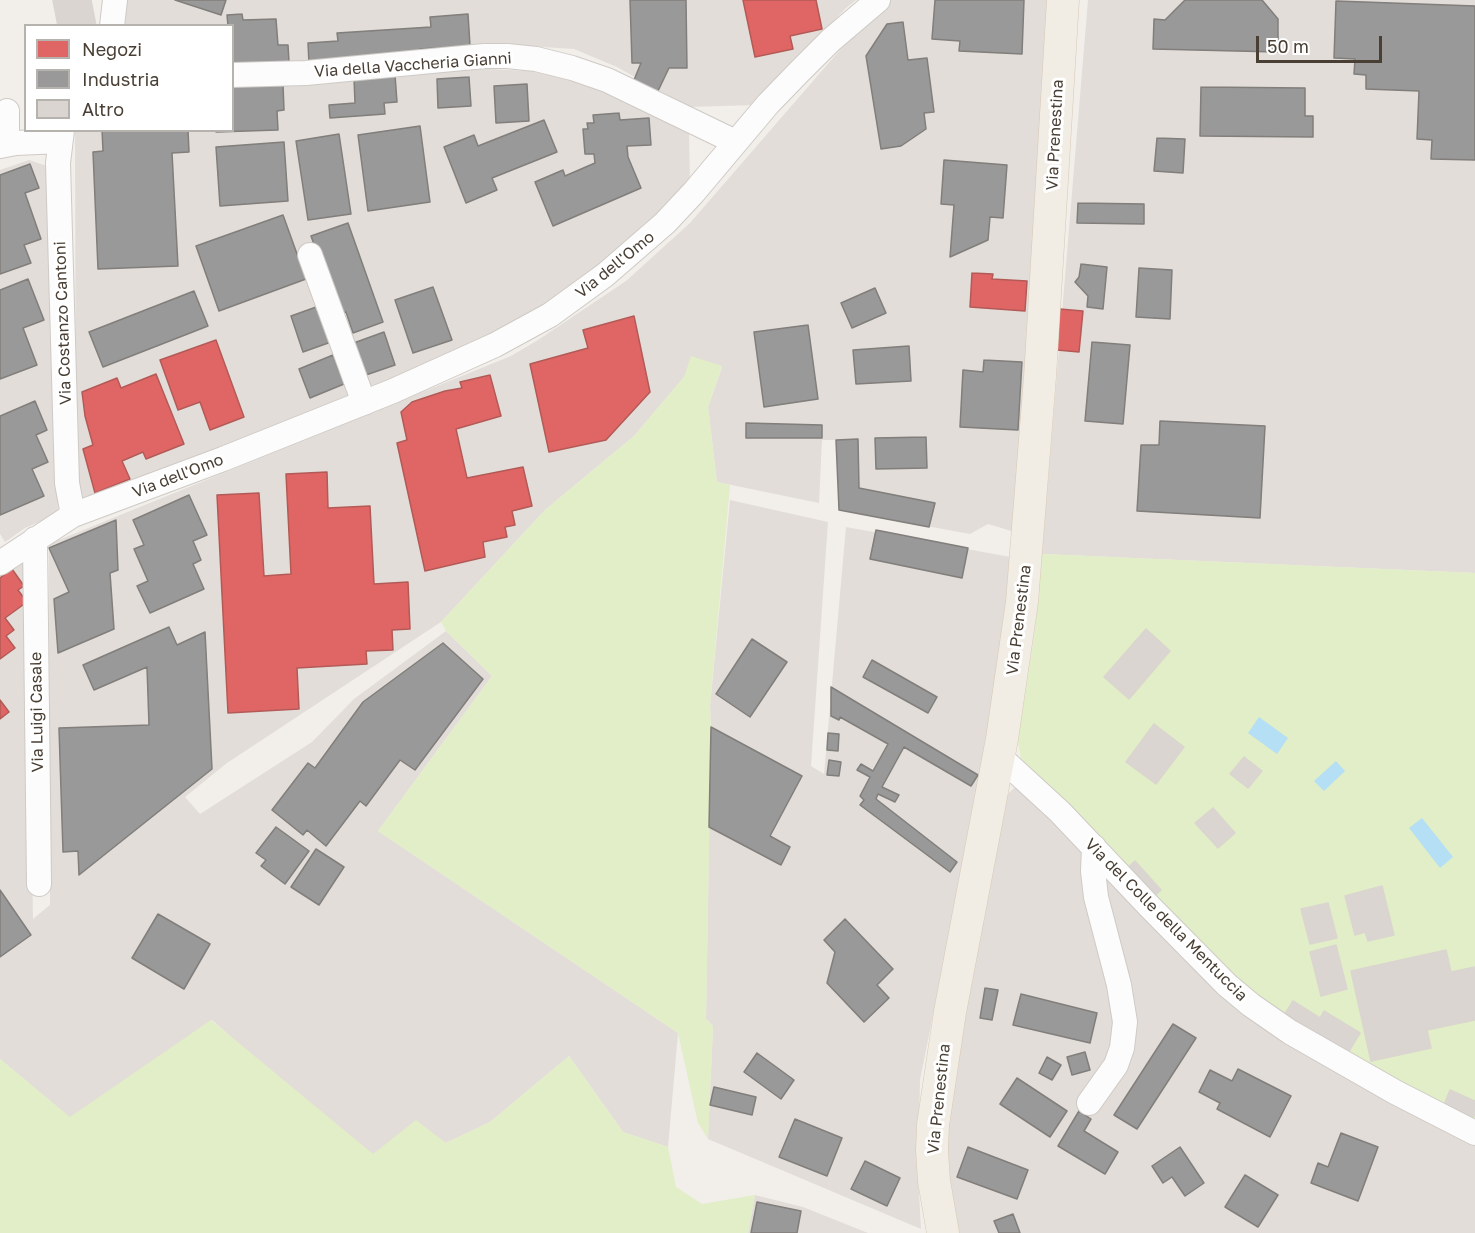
<!DOCTYPE html>
<html>
<head>
<meta charset="utf-8">
<style>
	body { margin:0 }
	#map { position:relative; width:1475px; height:1233px; overflow:hidden; background:#f2eeea; font-family:"Golos Text",sans-serif }
	canvas { display:block }
	.legend { position:absolute; left:24px; top:24px; width:210px; height:108px; box-sizing:border-box; background:#fff; border:2px solid #b6b2ae; margin:0; padding:8px 10px; list-style:none; font-size:18px; color:#493f34 }
	.legend li { display:flex; align-items:center; gap:12px; height:30px }
	.legend b { width:30px; border:2px solid #b6b2ae }
	.scale { position:absolute; left:1256px; top:36px; width:126px; height:27px; box-sizing:border-box; border:3px solid #493f34; border-top:0; padding-left:8px; font-size:18px; line-height:21px; white-space:nowrap; color:#493f34; -webkit-text-stroke:4px #fff; paint-order:stroke }
</style>
</head>
<body>
<div id="map">
<canvas width="1475" height="1233"></canvas>
<ul class="legend">
<li><b style="height:16px;background:#e06666"></b>Negozi</li>
<li><b style="height:16px;background:#999"></b>Industria</li>
<li><b style="height:16px;background:#dad5d0"></b>Altro</li>
</ul>
<div class="scale">50 m</div>
</div>
<script>
const ctx = document.querySelector('canvas').getContext('2d');
ctx.lineJoin = 'round';
function fillPath(path, color) {
  ctx.fillStyle = color;
  ctx.fill(path, 'evenodd');
}
function toPath(rows) {
  const path = new Path2D();
  for (const r of rows) {
    path.moveTo(r[0], r[1]);
    for (let i = 2; i < r.length; i += 2) path.lineTo(r[i], r[i + 1]);
  }
  return path;
}
function trace(path, color, width, dash) {
  ctx.strokeStyle = color;
  ctx.lineWidth = width;
  ctx.lineCap = dash ? 'butt' : 'round';
  ctx.setLineDash(dash || []);
  ctx.stroke(path);
}
function write(font, color, halo, rows, align = 'center') {
  ctx.font = font + ' "Golos Text",sans-serif';
  ctx.lineWidth = 6;
  ctx.setLineDash([]);
  ctx.textBaseline = 'middle';
  ctx.strokeStyle = halo;
  ctx.fillStyle = color;
  for (const [text, x, y, turn = 0] of rows) {
    ctx.save();
    ctx.translate(x, y);
    ctx.rotate((+turn || 0) * Math.PI / 180);
    ctx.textAlign = isNaN(turn) ? turn : align;
    if (halo) ctx.strokeText(text, 0, 0);
    ctx.fillText(text, 0, 0);
    ctx.restore();
  }
}
fillPath(toPath([
	[124,0,856,0,846,8,754,105,689,107,617,67,574,49,527,46,302,65,233,66,232,26,121,26],
	[891,0,1052,0,1018,533,988,524,970,534,839,510,836,440,822,440,819,503,717,482,708,407,722,367,684,377,634,436,545,510,441,622,227,763,185,797,200,814,312,742,354,699,446,631,492,676,378,831,678,1033,668,1147,623,1132,569,1056,490,1122,446,1143,368,1158,212,1020,70,1118,0,1059,0,577,18,564,27,562,33,919,50,905,49,544,511,356,538,340,626,281,690,223,852,36],
	[1088,0,1475,0,1475,573,1042,554],
	[467,68,529,71,590,84,689,133,690,186,579,284,502,332,349,396,82,503,76,498,75,131,232,130,233,84],
	[29,160,47,166,58,511,55,515,25,528,5,542,0,534,0,170],
	[730,500,828,522,811,766,824,774,846,527,1016,558,981,774,920,1080,918,1176,921,1229,708,1139,713,1026,706,1019,711,727,710,706],
	[1014,788,1024,790,1395,1101,1475,1146,1475,1233,957,1233,947,1166,948,1103,1007,795],
	[755,1195,803,1207,868,1233,748,1233]
]), '#e2ddd8');
fillPath(toPath([
	[691,356,722,366,708,407,717,482,730,485,710,706,711,727,706,1019,713,1026,708,1139,698,1123,678,1033,378,831,492,676,446,631,441,622,545,510,634,436,684,377],
	[1042,554,1475,573,1475,1123,1397,1082,1250,996,1021,759,1018,742,1035,630],
	[211,1020,373,1154,416,1120,446,1143,490,1122,569,1056,623,1132,668,1147,676,1187,702,1204,755,1195,748,1233,0,1233,0,1059,70,1117]
]), '#e2eec7');
fillPath(toPath([
	[1259,717,1288,738,1277,754,1248,733],
	[1336,761,1345,771,1324,791,1314,781],
	[1422,818,1453,857,1440,868,1409,828]
]), '#b5dff4');
const shops = toPath([
	[743,0,816,0,822,29,790,36,793,49,755,57,743,0],
	[972,273,993,274,992,279,1027,281,1025,311,970,307,972,273],
	[1060,309,1083,311,1079,352,1057,350,1060,309],
	[634,316,650,392,606,440,549,452,530,364,588,348,583,330,634,316],
	[216,340,244,417,210,430,200,402,178,410,160,360,216,340],
	[156,374,184,444,146,459,143,452,122,461,130,479,95,493,83,449,93,445,85,416,82,392,117,378,121,388,156,374],
	[490,375,501,416,456,429,467,478,523,467,532,506,512,511,515,525,505,527,507,537,483,542,485,557,425,571,397,443,407,440,401,412,412,402,445,391,462,388,460,382,490,375],
	[327,472,328,508,370,506,374,584,408,582,410,629,392,630,393,650,366,651,367,664,297,668,299,709,228,713,217,495,259,493,264,576,291,574,286,474,327,472],
	[12,569,24,586,18,590,27,602,5,618,14,630,6,636,15,648,0,659,0,578,12,569],
	[0,700,9,712,0,719,0,700]
]);
fillPath(shops, '#e06666');
trace(shops, '#b35a57', 1.5);
const industry = toPath([
	[175,0,226,0,221,15,175,0],
	[630,0,686,0,687,68,669,68,658,91,634,80,641,63,632,63,630,0],
	[935,0,1024,0,1022,54,959,51,960,41,932,39,935,0],
	[1185,0,1262,0,1278,19,1278,52,1153,49,1154,19,1165,20,1185,0],
	[1336,1,1475,6,1475,160,1431,159,1432,140,1417,139,1419,91,1366,89,1366,75,1354,74,1355,59,1334,58,1336,1],
	[242,14,243,20,276,19,278,45,288,45,289,62,232,65,232,26,228,26,227,15,242,14],
	[468,14,470,46,420,49,420,53,309,64,308,43,338,41,337,33,431,27,430,17,468,14],
	[903,22,908,60,927,58,934,112,924,113,926,129,901,146,881,149,866,56,887,24,903,22],
	[395,75,397,102,384,103,385,114,330,118,329,105,355,103,354,78,395,75],
	[469,77,471,106,438,108,437,79,469,77],
	[527,84,529,121,496,123,494,86,527,84],
	[283,85,284,110,277,111,278,130,216,132,232,130,232,86,283,85],
	[1201,87,1305,88,1305,116,1313,116,1313,137,1200,136,1201,87],
	[619,113,620,120,649,118,651,145,627,146,628,157,641,188,553,226,535,182,563,170,565,176,595,163,594,154,585,154,583,129,588,129,587,123,594,123,593,115,619,113],
	[544,120,557,152,492,178,497,190,466,203,444,147,474,135,478,146,544,120],
	[420,126,430,202,368,211,358,135,420,126],
	[102,130,188,130,189,152,172,153,178,266,98,269,93,152,103,151,102,130],
	[339,134,351,214,308,220,296,141,339,134],
	[1157,138,1185,139,1183,173,1154,171,1157,138],
	[284,142,288,201,220,206,216,147,284,142],
	[944,160,1007,165,1003,218,990,217,988,240,950,257,954,205,941,204,944,160],
	[30,164,39,188,25,193,41,239,24,245,31,263,0,274,0,175,30,164],
	[1078,203,1144,204,1144,224,1077,223,1078,203],
	[283,215,306,279,219,311,196,246,283,215],
	[348,223,383,322,353,333,346,312,339,314,311,236,348,223],
	[1081,264,1107,267,1103,309,1087,307,1088,296,1075,282,1079,277,1081,264],
	[1139,268,1172,270,1170,319,1136,317,1139,268],
	[28,279,44,320,23,328,37,365,0,379,0,290,28,279],
	[433,287,452,340,413,353,395,300,433,287],
	[875,288,886,313,852,328,841,303,875,288],
	[194,291,208,326,103,367,89,332,194,291],
	[319,306,331,342,303,352,291,316,319,306],
	[808,325,818,399,764,407,754,332,808,325],
	[384,332,395,365,363,376,351,344,384,332],
	[1092,342,1130,345,1123,424,1085,421,1092,342],
	[909,346,911,381,856,384,853,350,909,346],
	[333,355,344,384,310,398,299,369,333,355],
	[984,360,1022,362,1018,430,960,427,963,370,983,372,984,360],
	[35,401,47,430,36,435,48,462,32,469,44,496,0,515,0,416,35,401],
	[1160,421,1265,426,1260,518,1137,511,1141,445,1159,445,1160,421],
	[746,423,822,425,822,438,746,438,746,423],
	[926,437,927,468,876,469,875,438,926,437],
	[858,439,859,488,935,503,929,527,839,510,836,440,858,439],
	[189,495,207,535,193,541,201,560,193,564,204,589,150,613,137,586,148,581,134,549,144,545,133,520,189,495],
	[116,520,118,570,110,573,114,629,58,653,54,599,69,592,49,548,116,520],
	[876,530,968,548,962,578,870,559,876,530],
	[169,627,177,645,205,632,212,769,79,875,78,851,63,852,59,728,149,725,147,667,94,690,83,665,169,627],
	[752,639,787,662,750,717,716,694,752,639],
	[443,643,483,679,415,770,400,760,366,806,360,801,326,846,307,830,303,835,272,810,308,763,315,768,363,702,443,643],
	[872,660,937,697,928,713,863,677,872,660],
	[831,687,978,775,971,786,904,747,882,787,899,795,895,802,878,794,876,799,957,862,950,872,860,805,864,800,860,796,870,777,857,770,861,764,873,771,888,744,840,717,839,720,831,716,831,687],
	[711,727,802,776,770,836,790,847,781,865,709,827,711,727],
	[828,733,839,734,838,751,827,750,828,733],
	[829,760,841,762,839,776,827,775,829,760],
	[276,827,309,851,285,884,261,866,266,860,256,853,276,827],
	[316,849,344,867,319,905,291,887,316,849],
	[0,890,31,935,0,957,0,890],
	[158,914,210,944,184,989,132,958,158,914],
	[845,919,893,969,877,985,889,998,864,1022,827,983,835,952,824,940,845,919],
	[985,988,998,990,992,1020,980,1018,985,988],
	[1021,994,1097,1013,1090,1043,1013,1025,1021,994],
	[1173,1024,1196,1038,1137,1129,1114,1115,1173,1024],
	[1085,1052,1090,1070,1072,1075,1067,1057,1085,1052],
	[757,1053,794,1080,781,1099,744,1072,757,1053],
	[1047,1057,1061,1065,1052,1080,1039,1073,1047,1057],
	[1238,1069,1291,1096,1270,1137,1217,1109,1220,1103,1199,1092,1210,1070,1232,1081,1238,1069],
	[1017,1078,1067,1111,1050,1137,1000,1104,1017,1078],
	[714,1087,756,1097,752,1115,710,1105,714,1087],
	[1079,1111,1091,1119,1084,1131,1118,1152,1105,1174,1058,1146,1079,1111],
	[795,1119,842,1138,827,1176,779,1157,795,1119],
	[1341,1133,1378,1147,1358,1201,1311,1183,1318,1163,1328,1167,1341,1133],
	[968,1147,1028,1170,1017,1199,957,1177,968,1147],
	[1180,1147,1204,1183,1185,1196,1172,1177,1163,1183,1152,1166,1180,1147],
	[865,1161,900,1178,887,1206,851,1189,865,1161],
	[1245,1175,1278,1195,1258,1227,1225,1207,1245,1175],
	[757,1202,801,1211,797,1233,751,1233,757,1202],
	[1013,1214,1020,1233,999,1233,994,1221,1013,1214]
]);
fillPath(industry, '#999');
trace(industry, '#817e7b', 1.5);
const building = toPath([
	[53,0,91,0,96,26,58,26,53,0],
	[1146,629,1170,651,1129,699,1104,677,1146,629],
	[1154,724,1184,747,1156,784,1126,762,1154,724],
	[1244,757,1262,771,1248,788,1230,774,1244,757],
	[1213,808,1235,833,1218,848,1195,823,1213,808],
	[1135,861,1161,890,1150,900,1124,871,1135,861],
	[1382,886,1394,935,1368,941,1365,932,1355,935,1345,896,1382,886],
	[1328,903,1337,938,1310,944,1301,909,1328,903],
	[1336,945,1347,989,1321,996,1310,952,1336,945],
	[1446,950,1451,972,1475,967,1475,1020,1427,1030,1431,1048,1371,1061,1351,971,1446,950],
	[1293,1001,1320,1018,1324,1011,1360,1033,1345,1058,1281,1020,1293,1001],
	[1450,1090,1475,1101,1475,1114,1471,1122,1442,1110,1450,1090]
]);
fillPath(building, '#dad5d0');
trace(building, '#dad5cf', 1.5);
const minor = toPath([
	[112,26,115,0],
	[232,75,306,73,484,56,507,56,536,59,572,68,607,80,727,138,734,144],
	[7,111,7,144],
	[62,130,58,163,67,483,73,515],
	[0,146,16,143,60,141],
	[310,255,364,403],
	[35,539,39,884],
	[0,563,73,515,223,459,393,391,495,345,550,315,605,275,665,223,694,192,768,104,800,71,831,40,878,0],
	[999,756,1060,812,1149,906,1227,985,1251,1005,1290,1032,1395,1092,1475,1133],
	[1089,1103,1116,1065,1122,1048,1125,1022,1119,985,1096,897,1093,871,1094,847]
]);
const major = toPath([
	[943,1233,934,1181,932,1151,933,1125,950,1012,1002,739,1022,602,1040,377,1063,0]
]);
trace(minor, '#cecac6', 26);
trace(major, '#d6c9b5', 33);
trace(minor, '#fdfcfc', 24);
trace(major, '#f1ece4', 32);
write('16px', '#493f34', '#fff', [
	["Via della Vaccheria Gianni",413,65,-4],
	["Via Prenestina",1055,135,-87],
	["Via dell'Omo",615,265,-39],
	["Via Costanzo Cantoni",63,323,-92],
	["Via dell'Omo",178,476,-21],
	["Via Prenestina",1019,620,-83],
	["Via Luigi Casale",37,712,-91],
	["Via del Colle della Mentuccia",1166,920,45],
	["Via Prenestina",939,1099,-84]
]);
</script>
</body>
</html>
